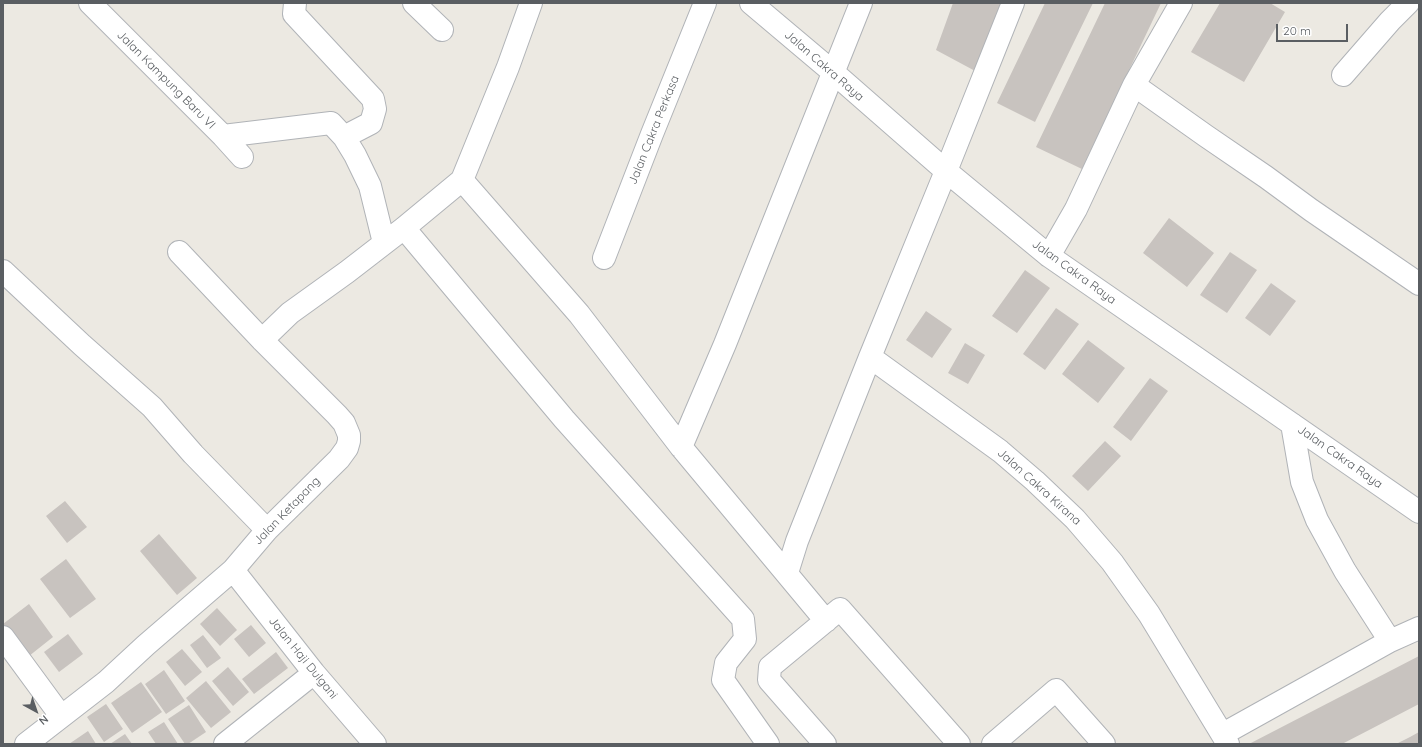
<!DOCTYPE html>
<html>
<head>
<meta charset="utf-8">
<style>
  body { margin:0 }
  #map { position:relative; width:1422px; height:747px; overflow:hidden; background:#ece9e2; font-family:Quicksand,sans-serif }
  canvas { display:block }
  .frame { position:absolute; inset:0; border:4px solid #5a5e62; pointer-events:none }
  .north { position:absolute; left:16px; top:691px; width:40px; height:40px; -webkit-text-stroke:3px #fff; paint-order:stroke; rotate:140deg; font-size:11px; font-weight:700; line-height:16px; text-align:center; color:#5a5e62 }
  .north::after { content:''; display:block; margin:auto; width:14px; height:18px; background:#5a5e62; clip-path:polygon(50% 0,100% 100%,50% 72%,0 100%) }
  .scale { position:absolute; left:1276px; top:24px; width:72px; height:18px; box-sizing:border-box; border:2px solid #5a5e62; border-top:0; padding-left:5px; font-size:12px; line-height:14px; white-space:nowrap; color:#5a5e62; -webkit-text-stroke:3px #fff; paint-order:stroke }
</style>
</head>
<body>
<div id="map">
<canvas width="1422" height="747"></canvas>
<div class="frame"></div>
<div class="north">N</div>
<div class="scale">20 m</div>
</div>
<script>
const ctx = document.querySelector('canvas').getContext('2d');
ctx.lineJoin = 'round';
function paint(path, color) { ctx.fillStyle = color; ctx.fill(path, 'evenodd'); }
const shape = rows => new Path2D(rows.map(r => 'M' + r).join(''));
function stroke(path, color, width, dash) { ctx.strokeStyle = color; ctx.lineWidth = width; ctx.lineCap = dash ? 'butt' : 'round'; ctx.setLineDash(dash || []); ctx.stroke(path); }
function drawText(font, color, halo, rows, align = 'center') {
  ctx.font = font + ' Quicksand,sans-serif'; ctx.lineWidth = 4; ctx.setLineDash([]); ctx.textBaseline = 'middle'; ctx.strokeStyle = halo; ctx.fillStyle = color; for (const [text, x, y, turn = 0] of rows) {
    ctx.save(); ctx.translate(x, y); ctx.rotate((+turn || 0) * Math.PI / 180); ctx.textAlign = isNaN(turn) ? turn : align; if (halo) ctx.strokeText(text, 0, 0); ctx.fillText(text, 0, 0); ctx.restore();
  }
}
paint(shape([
  [953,3,1011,3,977,72,936,50],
  [1045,3,1093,3,1035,122,997,103],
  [1105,3,1161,3,1082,169,1036,147],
  [1220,3,1270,3,1285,12,1244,82,1191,52],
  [1169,218,1214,253,1187,287,1143,253],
  [1230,252,1257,270,1227,313,1200,295],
  [1025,270,1050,288,1017,333,992,316],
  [1271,283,1296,301,1270,336,1245,318],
  [1056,308,1079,324,1045,370,1023,354],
  [926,311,952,329,932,358,906,340],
  [1088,340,1125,368,1098,403,1062,374],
  [965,343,985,355,968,384,948,373],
  [1150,378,1168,391,1131,441,1113,427],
  [1105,441,1121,456,1088,491,1072,476],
  [65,501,87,527,67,543,46,516],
  [159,534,197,578,177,595,140,551],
  [66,559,96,599,70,618,40,579],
  [29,604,53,637,24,660,3,632,3,624],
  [217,608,237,630,220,646,200,624],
  [251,625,266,643,249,657,234,639],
  [68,634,83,654,59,672,44,652],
  [203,635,221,658,207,668,190,645],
  [182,649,202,672,185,686,166,662],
  [276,652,288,668,254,694,242,679],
  [1419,656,1419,704,1371,729,1342,744,1249,744],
  [228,667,249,692,233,706,212,681],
  [164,670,185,701,166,714,145,684],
  [206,681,231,712,211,728,186,698],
  [141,682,162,712,132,733,111,703],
  [106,704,123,729,104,742,87,717],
  [189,705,206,732,188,744,185,744,168,719],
  [164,722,178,744,156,744,148,732],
  [88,731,96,744,69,744],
  [1419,732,1419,744,1396,744,1410,737],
  [125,734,132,744,110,744]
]), '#c8c3bf');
const minor = shape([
  [90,3,223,136,242,157],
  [295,3,294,14,373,99,375,109,371,123,344,137],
  [414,3,442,30],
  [751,3,834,73,946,171,1049,256,1419,512],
  [1343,75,1390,21,1408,3],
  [1134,85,1206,136,1266,177,1311,210,1419,284],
  [223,136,331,123,344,137,355,155,370,186,384,243],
  [462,180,579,314,681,447,826,621],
  [404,228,564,419,743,619,745,639,726,663,723,680,768,744],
  [1049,256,1076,209,1134,85,1181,3],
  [604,258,652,134,705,3],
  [3,271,82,345,152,407,193,454,267,530],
  [262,340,290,313,347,272,404,228,462,180,508,67,531,3],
  [870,357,1000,451,1035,481,1075,519,1112,562,1149,614,1228,744],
  [1292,424,1302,482,1317,520,1345,571,1390,641],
  [681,447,725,344,861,3],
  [233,570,314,673,375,744],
  [787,573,797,541,870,357,946,171,1013,3],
  [3,637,61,716],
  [1223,734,1390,641,1419,628],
  [26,744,106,682,146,645,233,570,267,530,339,459,347,448,349,441,349,435,344,423,337,415,262,340,179,252],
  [225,744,314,673],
  [825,744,769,680,770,667,840,609,959,744],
  [993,744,1056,690,1104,744]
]);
stroke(minor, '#b0b3b7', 24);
stroke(minor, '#fff', 22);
drawText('12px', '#5a5e62', '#fff', [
  ["Jalan Cakra Raya",824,66,41],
  ["Jalan Kampung Baru VI",166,80,45],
  ["Jalan Cakra Perkasa",654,130,-68],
  ["Jalan Cakra Raya",1074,272,36],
  ["Jalan Cakra Raya",1340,457,35],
  ["Jalan Cakra Kirana",1039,487,42],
  ["Jalan Ketapang",287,511,-46],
  ["Jalan Haji Dulgani",303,658,51]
]);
</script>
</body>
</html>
